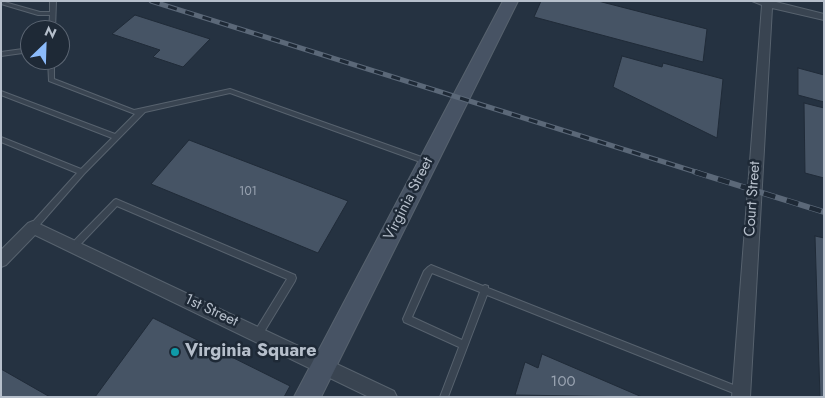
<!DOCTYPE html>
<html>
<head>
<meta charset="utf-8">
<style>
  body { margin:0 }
  #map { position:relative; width:825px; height:398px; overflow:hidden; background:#253241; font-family:Jost,sans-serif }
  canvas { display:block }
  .frame { position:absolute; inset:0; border:2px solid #b6bfcb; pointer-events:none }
  .north { position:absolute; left:20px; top:20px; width:50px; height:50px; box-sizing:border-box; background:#1e2936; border:1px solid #5b6572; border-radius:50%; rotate:24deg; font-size:14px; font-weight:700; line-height:20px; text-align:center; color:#b6bfcb }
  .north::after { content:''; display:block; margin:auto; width:18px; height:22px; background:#8cbbfb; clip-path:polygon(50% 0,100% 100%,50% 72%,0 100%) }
</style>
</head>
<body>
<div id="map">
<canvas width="825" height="398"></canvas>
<div class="frame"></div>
<div class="north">N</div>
</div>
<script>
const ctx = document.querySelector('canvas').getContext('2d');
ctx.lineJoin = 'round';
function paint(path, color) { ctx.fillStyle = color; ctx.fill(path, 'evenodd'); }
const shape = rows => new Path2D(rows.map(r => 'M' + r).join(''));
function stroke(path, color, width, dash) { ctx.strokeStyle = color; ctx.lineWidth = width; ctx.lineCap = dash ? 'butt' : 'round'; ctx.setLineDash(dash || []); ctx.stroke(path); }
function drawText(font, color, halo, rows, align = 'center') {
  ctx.font = font + ' Jost,sans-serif'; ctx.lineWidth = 5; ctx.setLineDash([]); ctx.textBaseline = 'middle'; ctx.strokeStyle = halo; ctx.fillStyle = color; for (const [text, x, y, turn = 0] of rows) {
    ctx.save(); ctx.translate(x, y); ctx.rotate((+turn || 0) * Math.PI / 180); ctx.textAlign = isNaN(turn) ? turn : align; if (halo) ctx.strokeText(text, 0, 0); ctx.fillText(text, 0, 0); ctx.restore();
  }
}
const building = shape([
  [541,1,598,1,707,29,703,62,534,17,541,1],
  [135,15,210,39,183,67,153,57,160,50,112,34,135,15],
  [622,56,662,67,663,63,723,79,717,138,613,87,622,56],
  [798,68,824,75,824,102,798,95,798,68],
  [804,103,824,108,824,178,805,173,804,103],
  [189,140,348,201,318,253,151,184,189,140],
  [815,236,824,238,824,397,820,397,815,236],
  [153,318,290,386,284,397,95,397,153,318],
  [542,354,642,397,515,395,525,362,538,368,542,354],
  [1,369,50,397,1,397,1,369]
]);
paint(building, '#465465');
stroke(building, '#202b38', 1);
const lane = shape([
  [1,1,40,12,50,12,50,1,56,1,55,30,49,30,50,15,38,15,1,4,1,1],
  [30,48,30,52,1,56,1,52,30,48],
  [48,60,54,60,54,79,134,110,230,89,430,160,431,162,428,165,426,164,230,93,145,112,84,174,36,229,33,230,30,229,29,227,30,225,77,173,1,142,1,137,81,169,112,138,1,95,1,91,115,134,135,114,49,81,48,60],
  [116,199,295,275,296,278,295,281,261,337,258,338,255,337,254,334,255,331,287,279,117,206,77,248,74,249,71,248,70,246,71,244,114,200,116,199],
  [431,265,483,286,485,285,488,286,488,288,741,388,744,389,745,392,744,395,741,396,487,295,448,397,440,397,459,347,404,322,403,319,424,271,428,267,431,265],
  [432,273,480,292,462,340,412,317,430,277,432,273]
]);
const street = shape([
  [752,1,772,1,824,14,824,20,772,8,750,397,732,397,762,5,752,1],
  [33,221,394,391,397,397,369,397,35,235,6,265,1,267,1,250,28,223,33,221]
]);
const secondary = shape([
  [503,1,518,1,321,397,294,397,503,1]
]);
stroke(lane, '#57626e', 2);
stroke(street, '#57626e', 2);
stroke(secondary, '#57626e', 2);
paint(lane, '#394451');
paint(street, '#394451');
paint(secondary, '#475364');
const railFar1 = shape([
  [151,1,699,173]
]);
const rail = shape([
  [695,172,824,212]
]);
stroke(railFar1, '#5b6878', 5);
stroke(rail, '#5b6878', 6);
stroke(railFar1, '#1e2936', 3, [9]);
stroke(rail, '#1e2936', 4.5, [12]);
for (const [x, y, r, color] of [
  [175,352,5,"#0f9aa8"]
]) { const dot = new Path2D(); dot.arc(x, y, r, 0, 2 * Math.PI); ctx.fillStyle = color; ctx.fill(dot); stroke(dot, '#1e2936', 2); }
drawText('12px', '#9aa4b2', null, [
  ["101",248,192]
]);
drawText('15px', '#b6bfcb', '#1e2936', [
  ["Virginia Street",409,199,-63],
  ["Court Street",753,199,-86],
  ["1st Street",211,311,25]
]);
drawText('15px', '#9aa4b2', null, [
  ["100",563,382]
]);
drawText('bold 18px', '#b6bfcb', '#1e2936', [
  ["Virginia Square",185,352]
], 'left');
</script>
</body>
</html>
